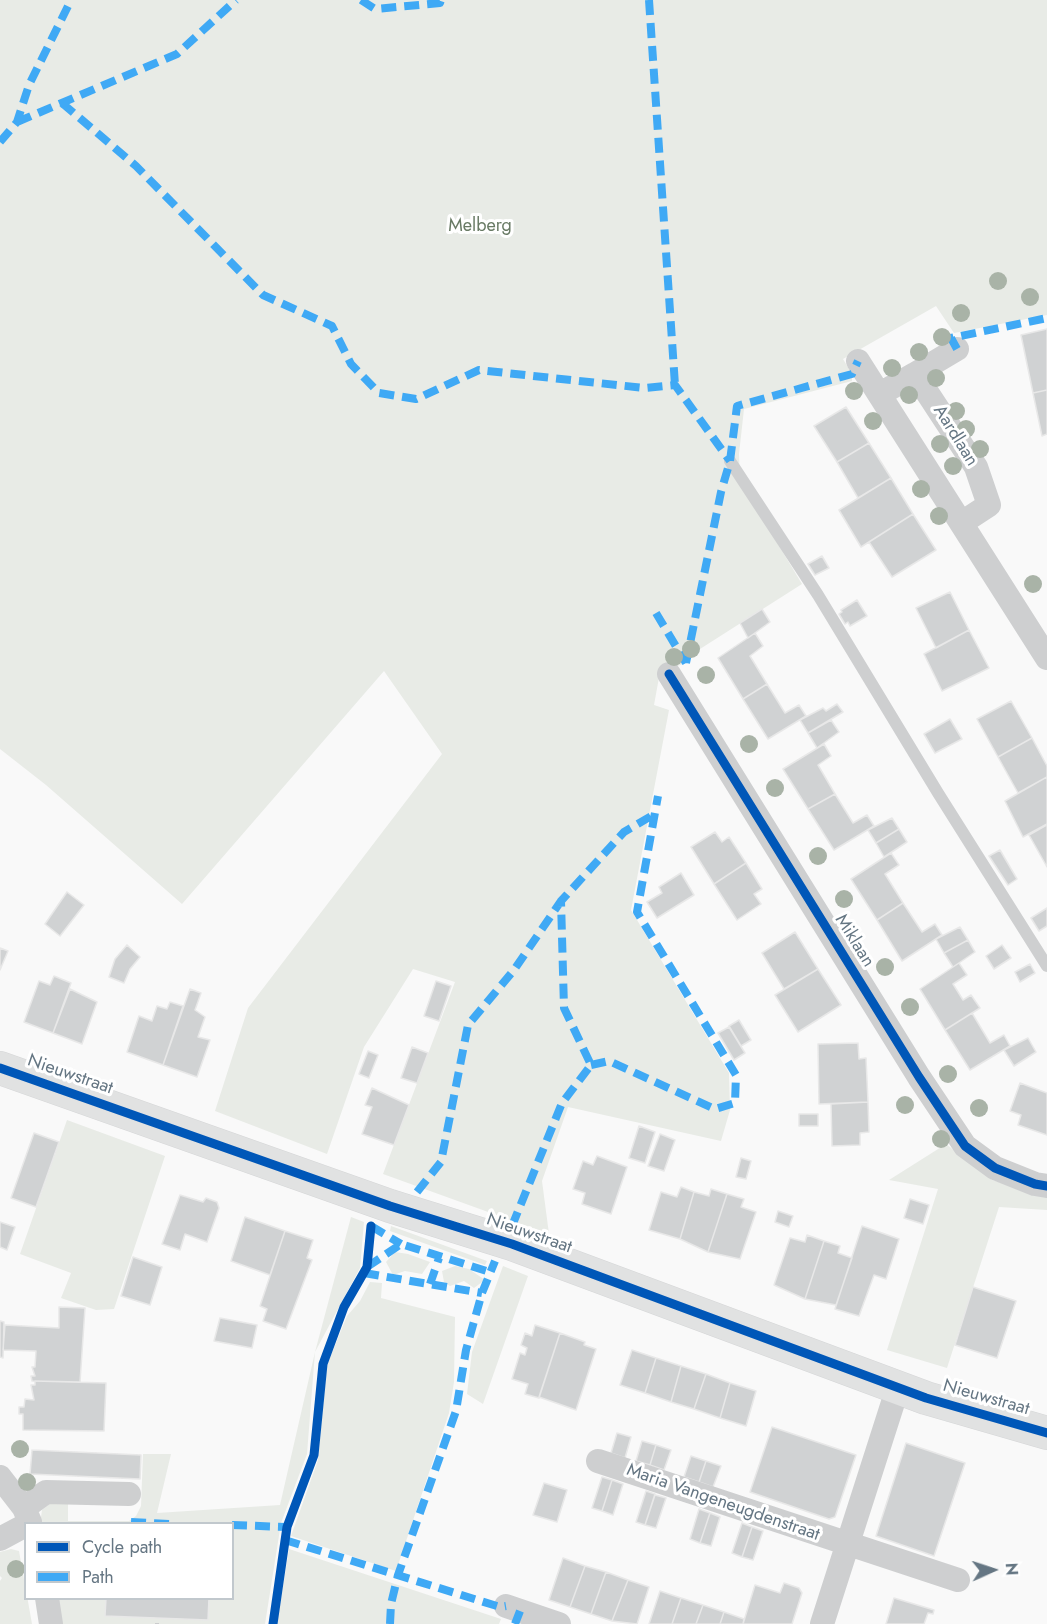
<!DOCTYPE html>
<html>
<head>
<meta charset="utf-8">
<style>
  body { margin:0 }
  #map { position:relative; width:1047px; height:1624px; overflow:hidden; background:#f9f9f9; font-family:Jost,sans-serif }
  canvas { display:block }
  .legend { position:absolute; left:24px; top:1522px; width:210px; height:78px; box-sizing:border-box; background:#fff; border:2px solid #c1c8cd; margin:0; padding:8px 10px; list-style:none; font-size:18px; color:#657683 }
  .legend li { display:flex; align-items:center; gap:12px; height:30px }
  .legend b { width:30px; border:2px solid #c1c8cd }
  .north { position:absolute; left:963px; top:1540px; width:60px; height:60px; -webkit-text-stroke:4px #fff; paint-order:stroke; rotate:87deg; font-size:16px; font-weight:700; line-height:24px; text-align:center; color:#657683 }
  .north::after { content:''; display:block; margin:auto; width:21px; height:27px; background:#657683; clip-path:polygon(50% 0,100% 100%,50% 72%,0 100%) }
</style>
</head>
<body>
<div id="map">
<canvas width="1047" height="1624"></canvas>
<ul class="legend">
<li><b style="height:8px;background:#0057b8"></b>Cycle path</li>
<li><b style="height:8px;background:#3fa9f5"></b>Path</li>
</ul>
<div class="north">N</div>
</div>
<script>
const ctx = document.querySelector('canvas').getContext('2d');
ctx.lineJoin = 'round';
function paint(path, color) { ctx.fillStyle = color; ctx.fill(path, 'evenodd'); }
const shape = rows => new Path2D(rows.map(r => 'M' + r).join(''));
function stroke(path, color, width, dash) { ctx.strokeStyle = color; ctx.lineWidth = width; ctx.lineCap = dash ? 'butt' : 'round'; ctx.setLineDash(dash || []); ctx.stroke(path); }
function drawText(font, color, halo, rows, align = 'center') {
  ctx.font = font + ' Jost,sans-serif'; ctx.lineWidth = 6; ctx.setLineDash([]); ctx.textBaseline = 'middle'; ctx.strokeStyle = halo; ctx.fillStyle = color; for (const [text, x, y, turn = 0] of rows) {
    ctx.save(); ctx.translate(x, y); ctx.rotate((+turn || 0) * Math.PI / 180); ctx.textAlign = isNaN(turn) ? turn : align; if (halo) ctx.strokeText(text, 0, 0); ctx.fillText(text, 0, 0); ctx.restore();
  }
}
paint(shape([
  [0,0,1047,0,1047,315,954,333,936,306,843,359,852,374,852,381,744,409,739,454,740,481,802,584,689,656,686,663,660,672,654,705,669,710,631,910,729,1073,730,1110,721,1141,568,1107,542,1181,549,1234,383,1174,455,982,413,969,364,1047,327,1154,215,1111,248,1008,442,754,384,671,182,904,46,785,0,749],
  [67,1120,165,1156,114,1309,96,1310,61,1298,71,1273,20,1254],
  [946,1144,992,1180,1047,1197,1047,1210,999,1207,947,1368,887,1350,938,1189,889,1180],
  [351,1217,364,1222,360,1268,315,1352,307,1454,281,1523,265,1624,60,1624,55,1599,232,1598,232,1524,40,1524,42,1510,53,1501,68,1500,68,1521,129,1521,136,1516,141,1506,143,1454,171,1454,157,1513,280,1505,315,1352],
  [391,1226,487,1261,485,1265,390,1231],
  [395,1252,408,1254,430,1262,422,1274,405,1271,393,1275,386,1262],
  [455,1266,469,1269,485,1280,474,1288,464,1281,450,1286,444,1282,442,1271],
  [503,1266,528,1276,483,1404,467,1394,472,1352],
  [370,1282,382,1283,381,1298,455,1317,454,1382,449,1413,396,1571,291,1536,318,1460,327,1365,347,1316,360,1301],
  [11,1549,19,1551,32,1624,0,1624,0,1581,2,1578,0,1576,0,1552],
  [289,1549,501,1619,499,1624,277,1624]
]), '#e8ebe6');
const building = shape([
  [1047,329,1047,390,1033,393,1021,335,1047,329],
  [1047,390,1047,434,1042,436,1033,393,1047,390],
  [846,407,869,443,837,462,814,426,846,407],
  [869,443,891,478,858,498,837,462,869,443],
  [891,478,913,514,861,547,839,510,891,478],
  [913,514,936,550,892,577,869,542,913,514],
  [822,556,829,568,815,575,808,564,822,556],
  [950,592,969,630,936,648,916,608,950,592],
  [857,600,867,616,850,626,848,622,845,624,839,614,842,612,841,610,857,600],
  [762,609,770,622,748,638,740,623,762,609],
  [969,630,989,668,942,691,924,654,969,630],
  [755,633,763,646,750,656,767,684,743,699,718,658,755,633],
  [767,684,785,713,799,705,806,716,768,739,743,699,767,684],
  [1011,701,1032,738,998,757,977,719,1011,701],
  [837,704,843,712,808,733,800,720,823,708,826,711,837,704],
  [950,719,962,739,935,753,924,734,950,719],
  [831,720,839,732,817,748,808,733,831,720],
  [1032,738,1047,766,1047,777,1018,793,998,757,1032,738],
  [824,744,831,756,818,765,835,794,808,809,783,769,824,744],
  [1047,777,1047,824,1023,837,1005,801,1047,777],
  [835,794,853,823,867,815,874,826,834,850,808,809,835,794],
  [892,818,899,829,876,843,868,830,892,818],
  [1047,825,1047,867,1029,835,1047,825],
  [899,829,907,842,884,857,876,843,899,829],
  [715,832,722,842,729,837,746,863,714,884,691,847,715,832],
  [1000,850,1017,879,1008,885,989,856,1000,850],
  [891,853,899,865,885,874,903,903,877,920,851,879,891,853],
  [746,863,762,889,754,894,761,904,737,920,714,884,746,863],
  [681,873,694,895,657,918,647,902,662,893,659,887,681,873],
  [67,892,84,905,60,936,45,924,67,892],
  [903,903,922,932,935,924,942,935,902,961,877,920,903,903],
  [1047,908,1047,926,1039,931,1031,918,1047,908],
  [960,927,968,940,944,953,936,939,960,927],
  [795,932,818,969,784,989,762,953,795,932],
  [968,940,975,952,953,967,944,953,968,940],
  [127,945,140,957,130,969,124,983,109,977,115,959,127,945],
  [1002,945,1011,958,994,969,986,956,1002,945],
  [0,948,8,951,0,970,0,948],
  [959,963,967,975,953,984,963,1000,971,995,980,1008,945,1030,920,989,959,963],
  [1030,964,1035,973,1020,982,1015,972,1030,964],
  [818,969,841,1005,798,1032,775,995,818,969],
  [54,976,71,983,53,1033,24,1022,39,981,50,985,54,976],
  [436,981,451,986,439,1021,424,1016,436,981],
  [70,989,97,1002,82,1044,53,1033,70,989],
  [190,989,201,993,195,1010,205,1017,198,1037,210,1040,197,1077,163,1065,190,989],
  [170,1002,183,1006,163,1065,127,1052,139,1016,152,1021,157,1006,167,1009,170,1002],
  [972,1013,990,1043,1004,1035,1010,1046,970,1070,945,1030,972,1013],
  [739,1020,751,1040,741,1046,729,1026,739,1020],
  [729,1027,745,1053,734,1060,718,1033,729,1027],
  [1028,1038,1036,1052,1014,1066,1004,1050,1028,1038],
  [858,1043,859,1059,866,1058,868,1102,819,1104,818,1044,858,1043],
  [412,1047,428,1053,417,1083,401,1078,412,1047],
  [368,1051,378,1055,369,1078,359,1074,368,1051],
  [1020,1083,1047,1093,1047,1135,1018,1125,1021,1115,1010,1111,1020,1083],
  [372,1088,409,1105,394,1145,362,1134,372,1107,365,1105,372,1088],
  [868,1102,869,1132,860,1133,860,1145,832,1146,831,1104,868,1102],
  [799,1114,818,1114,818,1126,799,1126,799,1114],
  [639,1126,655,1132,645,1163,629,1158,639,1126],
  [34,1133,59,1142,36,1207,11,1198,34,1133],
  [660,1134,675,1140,664,1171,648,1166,660,1134],
  [597,1156,627,1167,611,1214,582,1204,585,1193,573,1189,583,1161,593,1165,597,1156],
  [741,1158,751,1161,746,1179,736,1177,741,1158],
  [681,1187,694,1192,680,1239,649,1230,661,1192,677,1197,681,1187],
  [711,1189,727,1194,708,1252,680,1239,694,1192,709,1196,711,1189],
  [727,1194,744,1199,741,1207,756,1212,740,1259,708,1252,727,1194],
  [180,1195,203,1202,206,1198,217,1202,219,1208,207,1242,185,1234,180,1250,162,1244,180,1195],
  [910,1199,929,1205,923,1224,904,1218,910,1199],
  [778,1211,793,1216,789,1227,775,1222,778,1211],
  [245,1217,285,1231,270,1275,231,1261,245,1217],
  [0,1222,15,1227,7,1250,0,1247,0,1222],
  [862,1226,899,1239,886,1279,874,1275,859,1316,835,1309,862,1226],
  [285,1231,313,1240,307,1258,312,1260,286,1329,263,1321,267,1309,260,1306,285,1231],
  [807,1235,824,1241,805,1299,774,1285,790,1238,805,1242,807,1235],
  [824,1241,840,1246,838,1253,852,1258,836,1305,805,1299,824,1241],
  [133,1257,162,1267,150,1305,121,1296,133,1257],
  [973,1287,1016,1301,997,1358,955,1345,973,1287],
  [59,1307,85,1308,80,1382,32,1381,31,1376,35,1376,32,1367,35,1367,36,1351,3,1350,5,1325,59,1328,59,1307],
  [220,1318,257,1325,252,1348,214,1341,220,1318],
  [0,1321,4,1322,3,1358,0,1357,0,1321],
  [535,1325,560,1333,539,1398,525,1394,528,1384,512,1379,520,1353,525,1355,527,1348,521,1345,525,1333,532,1336,535,1325],
  [560,1333,585,1342,584,1345,596,1349,576,1410,539,1397,560,1333],
  [632,1350,656,1358,645,1393,620,1385,632,1350],
  [656,1358,681,1366,671,1402,645,1393,656,1358],
  [681,1366,706,1374,694,1409,671,1402,681,1366],
  [706,1374,730,1383,720,1418,694,1409,706,1374],
  [35,1381,106,1383,104,1431,23,1430,23,1414,19,1414,19,1407,24,1407,25,1399,34,1400,31,1385,35,1385,35,1381],
  [730,1383,756,1391,746,1426,720,1418,730,1383],
  [772,1427,856,1455,835,1517,829,1519,750,1492,772,1427],
  [617,1433,631,1437,625,1458,611,1453,617,1433],
  [642,1441,656,1445,650,1465,636,1461,642,1441],
  [906,1443,965,1463,934,1556,876,1536,906,1443],
  [656,1445,671,1450,664,1470,650,1465,656,1445],
  [32,1450,141,1455,140,1479,30,1474,32,1450],
  [691,1456,706,1461,699,1482,684,1477,691,1456],
  [706,1461,721,1466,713,1487,699,1482,706,1461],
  [602,1477,612,1480,602,1511,592,1508,602,1477],
  [612,1480,623,1484,613,1515,602,1511,612,1480],
  [544,1483,567,1490,557,1522,533,1515,544,1483],
  [646,1491,655,1494,645,1525,636,1522,646,1491],
  [655,1495,666,1498,656,1528,645,1525,655,1495],
  [699,1509,710,1513,700,1543,690,1539,699,1509],
  [710,1513,720,1517,711,1546,700,1543,710,1513],
  [742,1523,752,1527,742,1557,732,1553,742,1523],
  [752,1527,763,1531,753,1560,742,1557,752,1527],
  [563,1558,585,1566,570,1607,549,1600,563,1558],
  [585,1566,606,1572,591,1614,570,1607,585,1566],
  [606,1572,628,1580,612,1621,591,1614,606,1572],
  [628,1580,649,1587,637,1624,612,1621,628,1580],
  [784,1583,799,1588,802,1593,792,1624,743,1624,755,1585,780,1593,784,1583],
  [660,1591,681,1598,672,1624,649,1624,660,1591],
  [106,1598,209,1598,208,1620,105,1616,106,1598],
  [681,1598,703,1605,696,1624,672,1624,681,1598],
  [894,1598,934,1610,933,1614,928,1613,924,1624,886,1624,894,1598],
  [703,1605,724,1612,720,1624,696,1624,703,1605],
  [724,1612,744,1619,743,1624,720,1624,724,1612]
]);
paint(building, '#d0d2d3');
stroke(building, '#e8e8e8', 1.5);
const secondary = shape([
  [0,1068,390,1206,512,1244,926,1398,1047,1433]
]);
stroke(secondary, '#d5d6d7', 34);
stroke(shape([
  [131,1522,131,1524],
  [157,1624,157,1623]
]), '#cbcccd', 4, [3, 3]);
stroke(shape([
  [730,461,818,595,938,793,1047,966]
]), '#cecfd0', 12);
stroke(shape([
  [858,361,1047,658],
  [915,374,957,349],
  [880,394,915,374,976,467,989,505,963,522],
  [669,674,919,1077,965,1146,995,1168,1035,1184,1047,1186],
  [598,1461,958,1580],
  [0,1477,24,1508,30,1522],
  [24,1508,46,1492,129,1494],
  [0,1539,26,1525],
  [47,1598,51,1624],
  [506,1606,559,1624],
  [822,1624,898,1387]
]), '#cecfd0', 24);
stroke(secondary, '#e1e2e2', 33);
stroke(shape([
  [361,0,375,9,440,3,441,0],
  [649,0,675,385],
  [62,103,136,166,263,295,332,326,351,364,379,393,416,399,479,370,644,388,675,385,730,461],
  [17,122,177,54,236,0],
  [0,142,17,122,29,85,71,0],
  [957,349,951,338,1047,318],
  [656,613,686,663],
  [686,663,721,492,730,461,737,406,852,374,858,361],
  [591,1065,609,1061,715,1109,735,1103,736,1075,637,912,658,796],
  [417,1192,441,1162,468,1025,514,970,561,901],
  [371,1226,401,1244],
  [512,1226,562,1103,591,1065,564,1008,561,901,624,832,653,815],
  [367,1267,401,1244,490,1272],
  [364,1273,482,1293],
  [430,1284,439,1258],
  [131,1522,170,1524],
  [232,1525,287,1527],
  [285,1540,500,1607,506,1606],
  [390,1624,391,1604,398,1575,456,1411,466,1350,482,1293,495,1261],
  [515,1624,520,1611]
]), '#3fa9f5', 8, [15, 8]);
stroke(shape([
  [669,674,919,1077,965,1146,995,1168,1035,1184,1047,1186],
  [0,1068,390,1206,512,1244,926,1398,1047,1433],
  [273,1624,287,1527,314,1455,323,1364,344,1307,367,1267,371,1226]
]), '#0057b8', 9);
ctx.fillStyle = '#a9b3a7';
for (const [x, y] of [
  [998,281],
  [1030,297],
  [961,313],
  [942,337],
  [919,352],
  [892,368],
  [936,378],
  [854,391],
  [909,395],
  [956,411],
  [873,421],
  [966,429],
  [940,444],
  [980,449],
  [953,466],
  [921,489],
  [939,516],
  [1033,584],
  [691,649],
  [674,657],
  [706,675],
  [749,744],
  [775,788],
  [818,856],
  [844,899],
  [885,967],
  [910,1007],
  [948,1074],
  [905,1105],
  [979,1108],
  [941,1139],
  [20,1449],
  [27,1482],
  [16,1569]
]) { ctx.beginPath(); ctx.arc(x, y, 9, 0, 2 * Math.PI); ctx.fill(); }
drawText('18px', '#687a64', '#fff', [
  ["Melberg",480,227]
]);
drawText('18px', '#657683', '#fff', [
  ["Aardlaan",955,436,58],
  ["Miklaan",854,941,58],
  ["Nieuwstraat",70,1075,19],
  ["Nieuwstraat",529,1234,19],
  ["Nieuwstraat",986,1398,16],
  ["Maria Vangeneugdenstraat",723,1503,19]
]);
</script>
</body>
</html>
